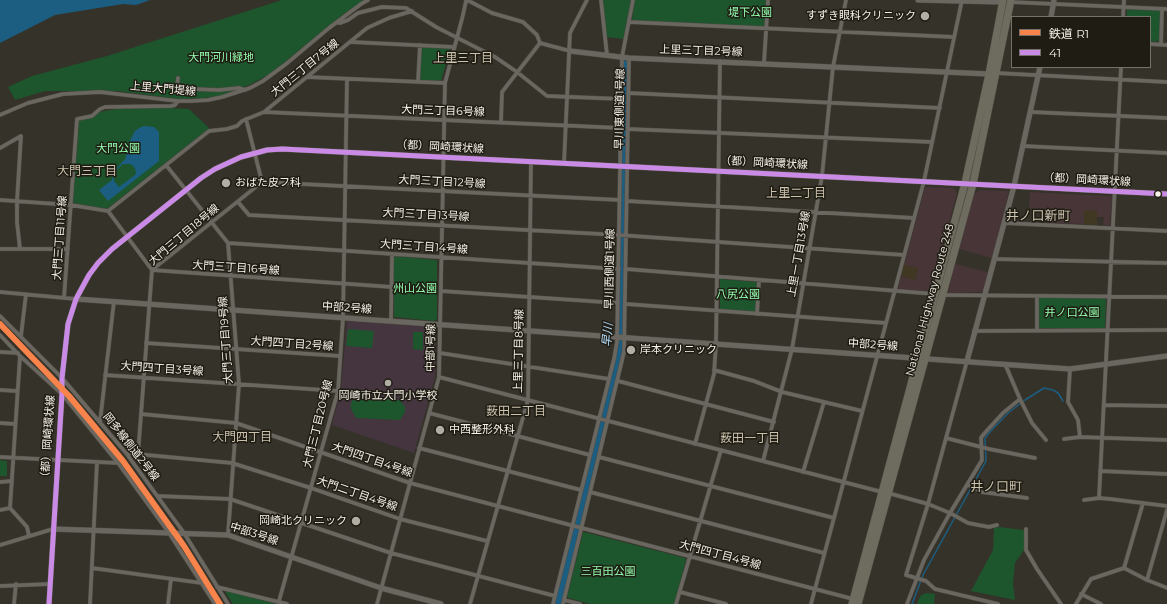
<!DOCTYPE html>
<html>
<head>
<meta charset="utf-8">
<style>
  body { margin:0 }
  #map { position:relative; width:1167px; height:604px; overflow:hidden; background:#353229; font-family:Montserrat,"Noto Sans JP",sans-serif }
  canvas { display:block }
  .legend { position:absolute; left:1011px; top:16px; width:140px; height:52px; box-sizing:border-box; background:#1f1c14; border:1px solid #757168; margin:0; padding:5px 7px; list-style:none; font-size:12px; color:#f6f1e7 }
  .legend li { display:flex; align-items:center; gap:8px; height:20px }
  .legend b { width:20px; border:1px solid #757168 }
</style>
</head>
<body>
<div id="map">
<canvas width="1167" height="604"></canvas>
<ul class="legend">
<li><b style="height:5px;background:#f8844c"></b>鉄道 R1</li>
<li><b style="height:5px;background:#ca8be6"></b>41</li>
</ul>
</div>
<script>
const ctx = document.querySelector('canvas').getContext('2d');
ctx.lineJoin = 'round';
function paint(path, color) { ctx.fillStyle = color; ctx.fill(path, 'evenodd'); }
const shape = rows => new Path2D(rows.map(r => 'M' + r).join(''));
function stroke(path, color, width, dash) { ctx.strokeStyle = color; ctx.lineWidth = width; ctx.lineCap = dash ? 'butt' : 'round'; ctx.setLineDash(dash || []); ctx.stroke(path); }
function drawText(font, color, halo, rows, align = 'center') {
  ctx.font = font + ' Montserrat,"Noto Sans JP",sans-serif'; ctx.lineWidth = 3; ctx.setLineDash([]); ctx.textBaseline = 'middle'; ctx.strokeStyle = halo; ctx.fillStyle = color; for (const [text, x, y, turn = 0] of rows) {
    ctx.save(); ctx.translate(x, y); ctx.rotate((+turn || 0) * Math.PI / 180); ctx.textAlign = isNaN(turn) ? turn : align; if (halo) ctx.strokeText(text, 0, 0); ctx.fillText(text, 0, 0); ctx.restore();
  }
}
paint(shape([
  [926,187,954,188,957,193,931,291,899,290,898,288,901,276,915,280,918,269,904,265,925,188],
  [980,190,1009,191,992,258,959,249,974,194],
  [1030,192,1111,196,1112,197,1110,224,1109,226,1103,225,1104,217,1097,217,1097,211,1084,211,1084,224,1047,223,1048,209,1029,208],
  [955,264,988,272,983,292,950,293,948,291]
]), '#473538');
paint(shape([
  [1084,210,1097,211,1097,225,1084,224],
  [904,265,918,268,915,280,901,276]
]), '#413823');
paint(shape([
  [347,321,436,327,435,377,414,453,332,425,341,389]
]), '#44353f');
paint(shape([
  [282,0,364,0,341,16,270,74,249,85,220,96,203,98,180,99,116,91,45,91,15,100,8,87,32,76,107,56],
  [603,0,631,0,624,39,606,37],
  [635,0,766,0,765,25,763,27,633,21,632,19],
  [1127,9,1160,10,1161,12,1160,41,1150,42,1150,17,1127,17],
  [422,47,449,48,450,50,441,81,421,80,419,79,421,49],
  [150,107,189,109,210,129,207,130,107,209,74,203,73,201,79,120,94,117,98,112,122,108],
  [965,196,966,196,935,313,929,331,953,236,960,218],
  [396,256,437,260,437,319,434,321,394,317,394,258],
  [720,279,756,282,757,284,756,310,754,312,720,309],
  [1040,298,1105,298,1106,300,1105,327,1104,328,1040,328,1038,327,1038,299],
  [348,329,374,331,372,348,346,346],
  [413,332,423,332,423,350,413,349],
  [357,397,400,400,405,407,405,412,400,420,356,418,351,409,351,404,353,399],
  [0,460,7,461,7,476,0,476],
  [999,527,1024,530,1024,550,1015,563,1013,584,1015,600,971,591,993,550,994,528],
  [583,532,584,532,685,558,686,560,674,604,590,604,569,598,567,597],
  [224,590,278,604,233,604],
  [927,593,935,594,934,604,918,604,918,601,921,595]
]), '#1d552d');
paint(shape([
  [0,0,150,0,136,5,123,4,55,15,0,43],
  [144,126,154,127,159,132,159,161,108,201,99,190,112,180,114,171,126,158,127,146,135,131,139,128],
  [123,164,131,164,135,168,136,174,119,187,114,181,114,177,116,170]
]), '#1c5e82');
stroke(shape([
  [912,604,923,575,986,461,985,438,989,433,1008,413,1025,400,1044,388,1053,390,1058,393,1063,401]
]), '#1c5e82', 1.5);
stroke(shape([
  [558,604,619,357,621,343,626,61]
]), '#1c5e82', 8);
const street = shape([
  [601,0,607,55],
  [1010,2,1167,9],
  [1123,17,1124,0],
  [337,22,340,23,348,20,358,13,382,7,406,8,436,27,495,57,517,72,547,96,622,99],
  [629,22,954,37],
  [351,42,454,47],
  [540,43,570,51],
  [1150,44,1167,45],
  [1161,44,1162,9],
  [764,63,768,0],
  [996,73,1167,82],
  [307,77,445,83],
  [178,78,177,86,192,89,219,90,239,88,245,90],
  [418,82,420,45],
  [629,93,940,108],
  [264,112,621,128],
  [1031,112,1167,118],
  [0,115,28,103,63,94,100,92,178,101,191,101,208,100,222,97,250,88,263,81,286,64,329,28,361,4,368,0],
  [246,119,262,182],
  [501,122,502,92,540,43],
  [628,129,932,142],
  [1023,146,1167,153],
  [0,148,21,136,17,201,17,222,20,249],
  [564,163,570,33,587,0],
  [166,165,228,243,239,384,228,535],
  [262,182,620,200],
  [0,200,71,205,108,211,209,131,227,129,237,126,242,121,264,112,367,28,389,18,412,11],
  [627,201,914,218],
  [238,202,249,215,619,235,904,255],
  [108,211,152,270,392,287],
  [1004,223,1167,231],
  [228,243,619,269],
  [0,249,68,249],
  [994,259,1167,263],
  [626,269,935,294],
  [441,291,618,303],
  [0,292,76,299],
  [942,295,1167,297],
  [64,298,77,119,92,116,100,109,105,107,171,106,175,105,178,101],
  [626,304,886,323],
  [757,314,759,280],
  [0,316,62,378,126,453,184,533,228,604],
  [391,321,392,254],
  [1037,330,1037,296],
  [974,331,1167,330],
  [0,335,20,356,62,394,118,463,169,533,215,604],
  [21,336,26,294],
  [146,343,340,356],
  [0,352,18,353],
  [440,353,609,379],
  [967,361,928,504,906,575,926,581,935,589,998,604],
  [1070,369,1068,402,1078,420,1080,437],
  [714,370,754,381,782,392,862,411],
  [105,375,338,391],
  [439,377,882,492],
  [618,381,774,422],
  [0,390,17,391],
  [1020,399,1032,423,1046,440],
  [1104,405,1167,406],
  [429,413,590,455],
  [141,414,236,423,410,483,853,599],
  [100,422,114,301],
  [0,423,15,424],
  [946,438,989,449,1035,458],
  [1064,439,1080,437,1167,440],
  [695,444,714,374,716,344,720,61],
  [419,448,581,490],
  [126,453,232,463,311,488,400,519,487,541],
  [138,454,152,270,262,182],
  [0,457,118,463],
  [599,457,834,518],
  [763,461,792,349,822,176,833,67,846,0],
  [1100,471,1167,474],
  [803,472,824,402],
  [0,482,12,481],
  [968,485,982,492,1027,498],
  [590,492,824,553],
  [888,493,928,504,950,513,968,523,989,527,997,525],
  [158,496,230,499,391,553,555,596],
  [1099,498,1121,67],
  [1084,500,1099,498,1110,499,1167,506],
  [10,508,27,527,29,536],
  [0,510,10,508,20,356],
  [1026,529,1026,550,1037,569,1061,604],
  [0,545,53,529],
  [92,568,202,583],
  [1124,568,1143,503],
  [1124,568,1147,580,1167,588],
  [1147,580,1167,510],
  [0,586,50,584],
  [217,587,287,604],
  [680,592,726,604],
  [1081,594,1101,604],
  [564,600,580,604],
  [279,601,338,391,343,318,347,79],
  [14,604,16,584],
  [90,604,97,462],
  [168,604,171,579],
  [377,604,439,377,445,83,463,15,466,1,469,1,492,13,523,22,537,35,540,43],
  [470,604,528,400,531,161],
  [553,604,614,359,617,342,622,57,633,0],
  [563,604,624,352,629,58],
  [676,604,721,450],
  [811,604,924,181,962,0],
  [907,604,924,560,950,513,982,460,981,438,983,435,1003,413,1020,399,1005,364],
  [1076,604,1091,579,1124,568]
]);
const secondary = shape([
  [918,0,1003,2],
  [1051,17,1054,0],
  [570,51,629,58,989,74],
  [76,299,1070,369,1167,356],
  [967,361,1014,186,1040,67],
  [53,529,228,535,381,588,441,604],
  [49,604,62,394,62,378,68,324,76,299,89,275,98,263,112,249,201,178,215,169,241,157,267,150,282,149,1167,194]
]);
const highway = shape([
  [852,604,965,183,989,74,1003,0],
  [858,604,973,184,1011,0]
]);
stroke(street, '#504d45', 4.5);
stroke(secondary, '#504d45', 6);
stroke(highway, '#504d45', 8);
stroke(street, '#6a6760', 3.5);
stroke(secondary, '#6a6760', 5);
stroke(highway, '#6e6c5e', 7);
stroke(shape([
  [49,604,62,394,62,378,68,324,76,299,89,275,98,263,112,249,201,178,215,169,241,157,267,150,282,149,1167,194]
]), '#ca8be6', 5);
stroke(shape([
  [0,324,69,396,123,461,184,546,220,604]
]), '#f8844c', 6);
for (const [x, y, r, color] of [
  [925,16,5,"#b2aea4"],
  [226,183,5,"#b2aea4"],
  [1158,194,3.5,"#f6f1e7"],
  [631,350,5,"#b2aea4"],
  [388,383,4,"#b2aea4"],
  [440,430,5,"#b2aea4"],
  [356,521,5,"#b2aea4"]
]) { const dot = new Path2D(); dot.arc(x, y, r, 0, 2 * Math.PI); ctx.fillStyle = color; ctx.fill(dot); stroke(dot, '#1f1c14', 1.5); }
drawText('11px', '#93fead', '#1f1c14', [
  ["堤下公園",750,13],
  ["大門河川緑地",221,58],
  ["大門公園",118,149],
  ["州山公園",415,289],
  ["八尻公園",738,295],
  ["井ノ口公園",1072,313],
  ["三百田公園",608,572]
]);
drawText('11px', '#f6f1e7', '#1f1c14', [
  ["すずき眼科クリニック",916,16,"right"],
  ["おばた皮フ科",235,183],
  ["岸本クリニック",640,350],
  ["岡崎市立大門小学校",388,396,"center"],
  ["中西整形外科",449,430],
  ["岡崎北クリニック",347,521,"right"]
], 'left');
drawText('11px', '#f6f1e7', '#1f1c14', [
  ["上里三丁目2号線",701,51,2],
  ["大門三丁目7号線",305,68,-39],
  ["上里大門堤線",163,89,5],
  ["早川東側道1号線",620,109,-89],
  ["大門三丁目6号線",443,111,2],
  ["（都）岡崎環状線",440,147,3],
  ["（都）岡崎環状線",764,163,3],
  ["（都）岡崎環状線",1087,180,3],
  ["大門三丁目12号線",442,182,3],
  ["大門三丁目13号線",426,215,3],
  ["大門三丁目18号線",184,235,-40],
  ["大門三丁目11号線",60,238,-86],
  ["大門三丁目14号線",424,247,4],
  ["上里一丁目13号線",799,254,-80],
  ["大門三丁目16号線",236,268,4],
  ["早川西側道1号線",610,269,-89],
  ["National Highway Route 248",930,300,-75],
  ["中部2号線",347,308,4],
  ["大門三丁目19号線",226,340,-94],
  ["大門四丁目2号線",292,344,4],
  ["中部2号線",873,345,4],
  ["中部1号線",431,348,-89],
  ["上里三丁目8号線",519,351,-89],
  ["大門四丁目3号線",162,369,4],
  ["大門三丁目20号線",318,424,-76],
  ["（都）岡崎環状線",48,439,-86],
  ["岡多線側道2号線",131,447,52],
  ["大門四丁目4号線",372,460,19],
  ["大門二丁目4号線",357,494,19],
  ["中部3号線",254,534,18],
  ["大門四丁目4号線",720,555,15]
]);
drawText('12px', '#cbc2ad', '#1f1c14', [
  ["上里三丁目",463,58],
  ["大門三丁目",87,171],
  ["上里二丁目",796,193],
  ["薮田二丁目",516,411],
  ["大門四丁目",242,437],
  ["薮田一丁目",750,438]
]);
drawText('italic 12px', '#b7e0fe', '#1f1c14', [
  ["早川",608,335,-85]
]);
drawText('13px', '#cbc2ad', '#1f1c14', [
  ["井ノ口新町",1038,216],
  ["井ノ口町",996,487]
]);
</script>
</body>
</html>
